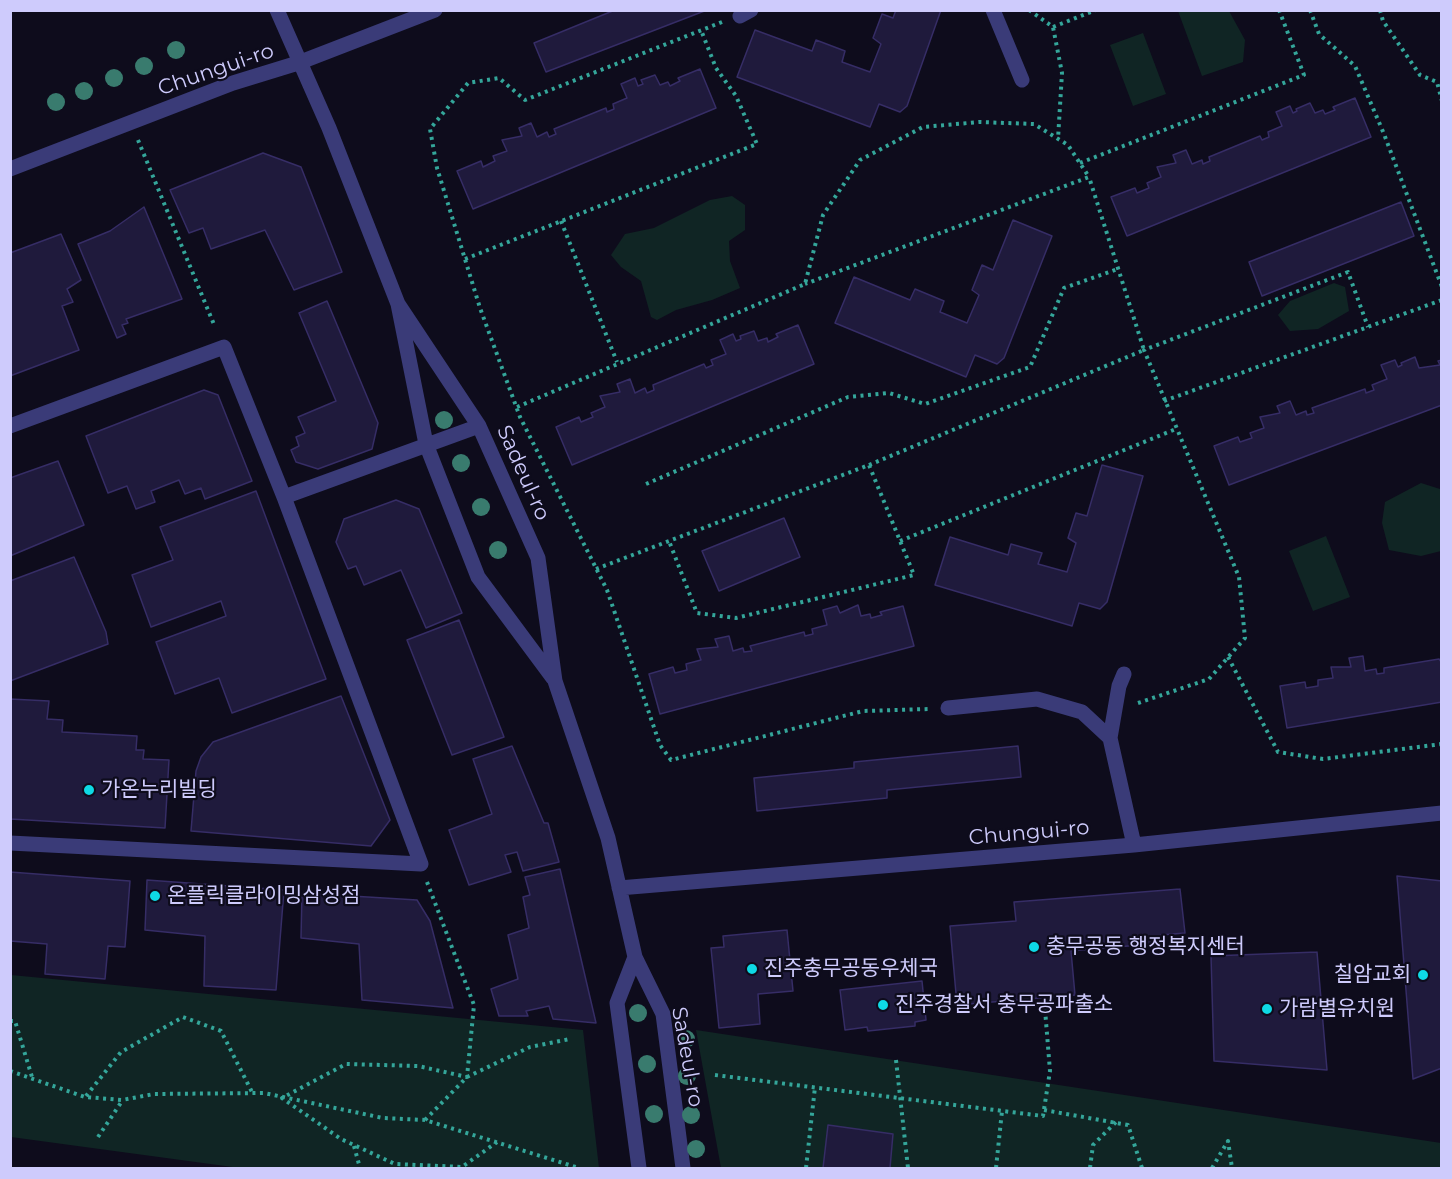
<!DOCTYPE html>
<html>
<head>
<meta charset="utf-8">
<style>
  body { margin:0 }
  #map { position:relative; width:1452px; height:1179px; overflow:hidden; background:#0e0c1c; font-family:Montserrat,sans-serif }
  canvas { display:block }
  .frame { position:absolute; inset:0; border:12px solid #cecbfc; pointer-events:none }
</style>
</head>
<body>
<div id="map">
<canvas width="1452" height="1179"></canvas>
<div class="frame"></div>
</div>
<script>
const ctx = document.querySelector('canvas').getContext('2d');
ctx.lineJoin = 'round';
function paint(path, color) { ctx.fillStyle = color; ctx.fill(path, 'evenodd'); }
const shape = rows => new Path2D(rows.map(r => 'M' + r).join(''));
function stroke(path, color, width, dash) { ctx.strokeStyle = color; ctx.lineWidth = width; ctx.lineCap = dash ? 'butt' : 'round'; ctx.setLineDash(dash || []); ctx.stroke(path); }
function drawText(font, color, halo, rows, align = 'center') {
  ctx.font = font + ' Montserrat,"Noto Sans KR",sans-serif'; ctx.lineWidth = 4.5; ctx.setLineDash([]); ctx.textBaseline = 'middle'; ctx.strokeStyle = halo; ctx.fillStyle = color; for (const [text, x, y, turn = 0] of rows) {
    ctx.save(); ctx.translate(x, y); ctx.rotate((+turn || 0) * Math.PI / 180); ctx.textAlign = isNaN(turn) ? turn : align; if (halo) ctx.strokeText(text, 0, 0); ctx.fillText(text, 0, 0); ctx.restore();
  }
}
paint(shape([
  [1178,11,1229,11,1245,40,1243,62,1202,76],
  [1143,33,1166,94,1133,106,1110,45],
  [732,196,745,205,745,230,729,241,730,261,740,288,712,300,676,310,657,320,651,317,641,281,621,267,611,255,625,234,654,228,710,200],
  [1334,283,1345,287,1349,311,1318,329,1290,331,1278,315,1290,301],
  [1421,483,1440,489,1441,494,1441,551,1421,556,1389,550,1382,523,1385,502],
  [1326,536,1350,597,1313,611,1289,551],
  [11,975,583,1030,599,1168,240,1168,11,1137],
  [696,1030,1441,1143,1441,1168,721,1168]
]), '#102524');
const building = shape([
  [615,10,707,10,546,72,534,43,615,10],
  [896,10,941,10,907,106,900,112,879,104,870,127,737,77,755,30,812,51,816,40,845,51,842,62,870,72,881,44,873,38,882,14,893,18,896,10],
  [700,69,716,108,473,209,457,171,481,161,483,167,495,161,493,156,507,151,502,140,522,136,519,128,531,123,537,137,547,132,549,137,556,134,554,129,606,108,607,112,614,109,613,104,627,98,621,84,635,78,638,86,643,84,641,80,655,75,660,85,668,82,670,86,680,81,678,78,700,69],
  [1355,98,1371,137,1127,236,1111,197,1135,188,1137,193,1149,188,1147,183,1161,177,1157,167,1176,163,1173,155,1186,150,1192,164,1202,160,1203,164,1210,161,1209,157,1260,136,1262,140,1269,137,1268,132,1282,126,1276,112,1290,106,1293,113,1297,111,1296,109,1310,103,1315,113,1323,110,1325,114,1335,110,1333,107,1355,98],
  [263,153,301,167,342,272,294,290,265,230,211,249,203,228,189,233,170,190,263,153],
  [1401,202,1414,236,1262,296,1249,262,1401,202],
  [144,207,182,299,126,319,128,323,122,325,126,334,117,338,78,244,110,231,144,207],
  [1013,220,1052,236,1004,358,997,364,975,355,966,377,835,323,854,277,910,300,915,289,944,301,940,312,967,323,979,295,972,290,982,265,993,270,1013,220],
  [61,234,81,280,67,289,73,302,62,306,79,350,10,376,10,253,61,234],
  [327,301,378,423,372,449,318,469,296,462,291,450,299,446,296,437,305,433,298,417,336,401,299,313,327,301],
  [798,325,814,364,572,465,556,427,579,417,581,422,593,417,591,413,605,407,600,396,620,392,617,384,630,379,635,393,645,388,647,393,654,390,653,385,704,364,706,368,713,365,711,360,726,354,720,340,733,334,736,341,741,339,740,336,754,331,758,341,767,338,768,342,778,337,776,334,798,325],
  [1415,357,1419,368,1440,365,1438,361,1442,360,1442,405,1229,485,1214,446,1238,437,1240,442,1252,438,1250,433,1264,428,1260,417,1280,413,1277,406,1290,401,1296,415,1306,411,1307,415,1314,413,1312,408,1365,389,1366,393,1374,390,1372,385,1387,379,1381,365,1395,360,1398,367,1402,365,1401,363,1415,357],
  [204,390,218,395,252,481,205,499,201,488,185,494,179,480,151,491,155,502,136,509,127,486,108,493,86,436,204,390],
  [58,461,84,525,10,556,10,478,58,461],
  [1102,465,1143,476,1107,602,1100,609,1079,603,1072,626,935,585,950,537,1008,555,1011,544,1042,553,1038,564,1067,572,1076,543,1068,538,1076,513,1087,516,1102,465],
  [256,491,326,679,232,713,219,678,175,694,156,642,226,616,221,601,151,627,132,575,173,560,160,527,256,491],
  [396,500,419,509,462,613,426,628,401,570,364,585,356,566,348,569,336,542,344,519,396,500],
  [784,518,800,557,719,591,702,551,784,518],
  [74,557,106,632,108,644,10,681,10,581,74,557],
  [858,605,861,616,870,614,871,618,882,615,880,612,903,606,914,646,660,714,649,674,673,667,675,673,687,670,686,664,701,660,697,649,718,647,715,639,729,636,733,651,743,648,744,652,752,651,750,646,804,632,805,636,813,634,812,629,827,625,823,610,837,606,840,613,858,605],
  [459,620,504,737,452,755,407,640,459,620],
  [1363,656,1365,671,1376,669,1377,674,1384,673,1384,668,1439,659,1442,663,1442,702,1287,728,1280,686,1305,682,1306,688,1318,686,1318,680,1333,678,1331,667,1351,667,1349,658,1363,656],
  [341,696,390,820,371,846,191,831,196,771,201,757,213,742,341,696],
  [10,699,49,701,47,719,63,720,62,732,137,736,136,750,144,750,143,759,169,760,165,828,10,819,10,699],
  [512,746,544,823,548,823,559,862,523,871,517,852,505,855,511,872,469,885,449,830,492,814,473,759,512,746],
  [1018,746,1021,777,887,790,887,798,757,811,754,778,854,768,854,762,1018,746],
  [560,869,596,1023,553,1019,549,1006,526,1011,528,1016,499,1016,491,989,518,979,508,935,529,928,523,897,530,895,525,877,560,869],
  [10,872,130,881,125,947,108,946,105,979,45,974,47,944,10,941,10,872],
  [1397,876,1442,881,1442,1068,1413,1079,1397,876],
  [147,880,284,890,276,990,204,986,205,936,145,930,147,880],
  [1180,889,1185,933,1161,935,1162,943,1071,951,1075,995,957,1005,950,926,1016,921,1014,902,1180,889],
  [302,893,417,900,430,921,453,1008,362,1000,359,944,301,938,302,893],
  [787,930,793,991,758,994,760,1024,719,1028,711,948,724,947,723,936,787,930],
  [1317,952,1327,1070,1214,1061,1211,956,1317,952],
  [922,981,926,1020,915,1022,915,1026,868,1031,867,1027,845,1030,840,990,922,981],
  [828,1125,893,1134,890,1168,823,1168,828,1125]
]);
paint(building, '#1f1a3c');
stroke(building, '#362d66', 1.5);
stroke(shape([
  [1029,10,1053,27,1062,73,1058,139],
  [1310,10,1319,34,1355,66,1384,134,1442,287],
  [1380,10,1383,21,1420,75,1437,82,1442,101],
  [722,22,525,100,499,78,468,83,430,129,437,168,480,308,520,417,607,590,660,745,671,760,863,711,929,709],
  [1053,27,1096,10],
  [138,140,215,327],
  [1080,163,1304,75,1279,10],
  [561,221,617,362],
  [465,259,757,144,736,96,716,68,701,30],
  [1164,401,1442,300],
  [517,407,805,284,823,215,860,160,923,127,979,122,1034,124,1068,145,1089,177,805,284],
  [869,465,1144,350,1089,177],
  [646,484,848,397,889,393,925,404,1030,367,1064,288,1118,269],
  [900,541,1176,429],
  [596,569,669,541,869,465,914,575,736,618,697,613,669,541],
  [1228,657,1278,752,1323,759,1442,744],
  [1138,703,1209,679,1245,638,1239,577,1144,350,1348,272,1368,327],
  [427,882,474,1005,467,1077,418,1066,346,1064,282,1098,341,1139,395,1164,462,1167,497,1142],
  [10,1021,15,1021,32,1077],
  [896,1060,908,1168],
  [10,1071,85,1097,122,1100,154,1094,264,1093,383,1118,425,1120,579,1168],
  [715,1075,1043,1116,1050,1071,1044,997],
  [86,1096,121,1052,183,1017,221,1031,253,1094],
  [1044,1110,1128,1125,1142,1168],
  [425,1120,467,1077,530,1047,570,1039],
  [98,1137,122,1101],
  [354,1146,360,1168],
  [806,1168,815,1087],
  [996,1168,1002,1111],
  [1090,1168,1093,1145,1116,1122],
  [1212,1168,1228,1141,1232,1168]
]), '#34a69a', 4, [3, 4.5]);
stroke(shape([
  [277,10,329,128,398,304,426,444,478,577,553,678],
  [993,10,1022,80],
  [740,16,751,10],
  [10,169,233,83,298,63,435,10],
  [398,304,479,426,538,558,555,681,608,838,635,957,663,1014,683,1168],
  [10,426,224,347,284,497,479,426],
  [1124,674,1119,686,1110,738,1134,845],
  [948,708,1037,699,1082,712,1110,738],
  [10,843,421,864,284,497],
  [619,888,1134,845,1442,813],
  [635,957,617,1003,639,1168]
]), '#3a3b78', 15);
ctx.fillStyle = '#397b6e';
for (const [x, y] of [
  [176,50],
  [144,66],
  [114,78],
  [84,91],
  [56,102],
  [444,420],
  [461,463],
  [481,507],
  [498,550],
  [638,1013],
  [686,1039],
  [647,1064],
  [687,1076],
  [654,1114],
  [691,1115],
  [696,1149]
]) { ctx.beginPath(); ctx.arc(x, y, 9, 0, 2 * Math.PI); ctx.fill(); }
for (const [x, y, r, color] of [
  [89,790,6,"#0ed9e4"],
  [155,896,6,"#0ed9e4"],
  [1034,947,6,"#0ed9e4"],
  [752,969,6,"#0ed9e4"],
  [1423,975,6,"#0ed9e4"],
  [883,1005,6,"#0ed9e4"],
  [1267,1009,6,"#0ed9e4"]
]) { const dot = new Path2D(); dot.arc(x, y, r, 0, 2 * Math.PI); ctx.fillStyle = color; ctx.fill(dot); stroke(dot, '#0e0c1c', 2); }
drawText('21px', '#cecbfc', '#0e0c1c', [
  ["Chungui-ro",216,70,-19],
  ["Sadeul-ro",523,473,66],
  ["Chungui-ro",1029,833,-5],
  ["Sadeul-ro",687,1057,80]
]);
drawText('21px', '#cecbfc', '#0e0c1c', [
  ["가온누리빌딩",101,790],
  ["온플릭클라이밍삼성점",167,896],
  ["충무공동 행정복지센터",1046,947],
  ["진주충무공동우체국",764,969],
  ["칠암교회",1411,975,"right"],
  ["진주경찰서 충무공파출소",895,1005],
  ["가람별유치원",1279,1009]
], 'left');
</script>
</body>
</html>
